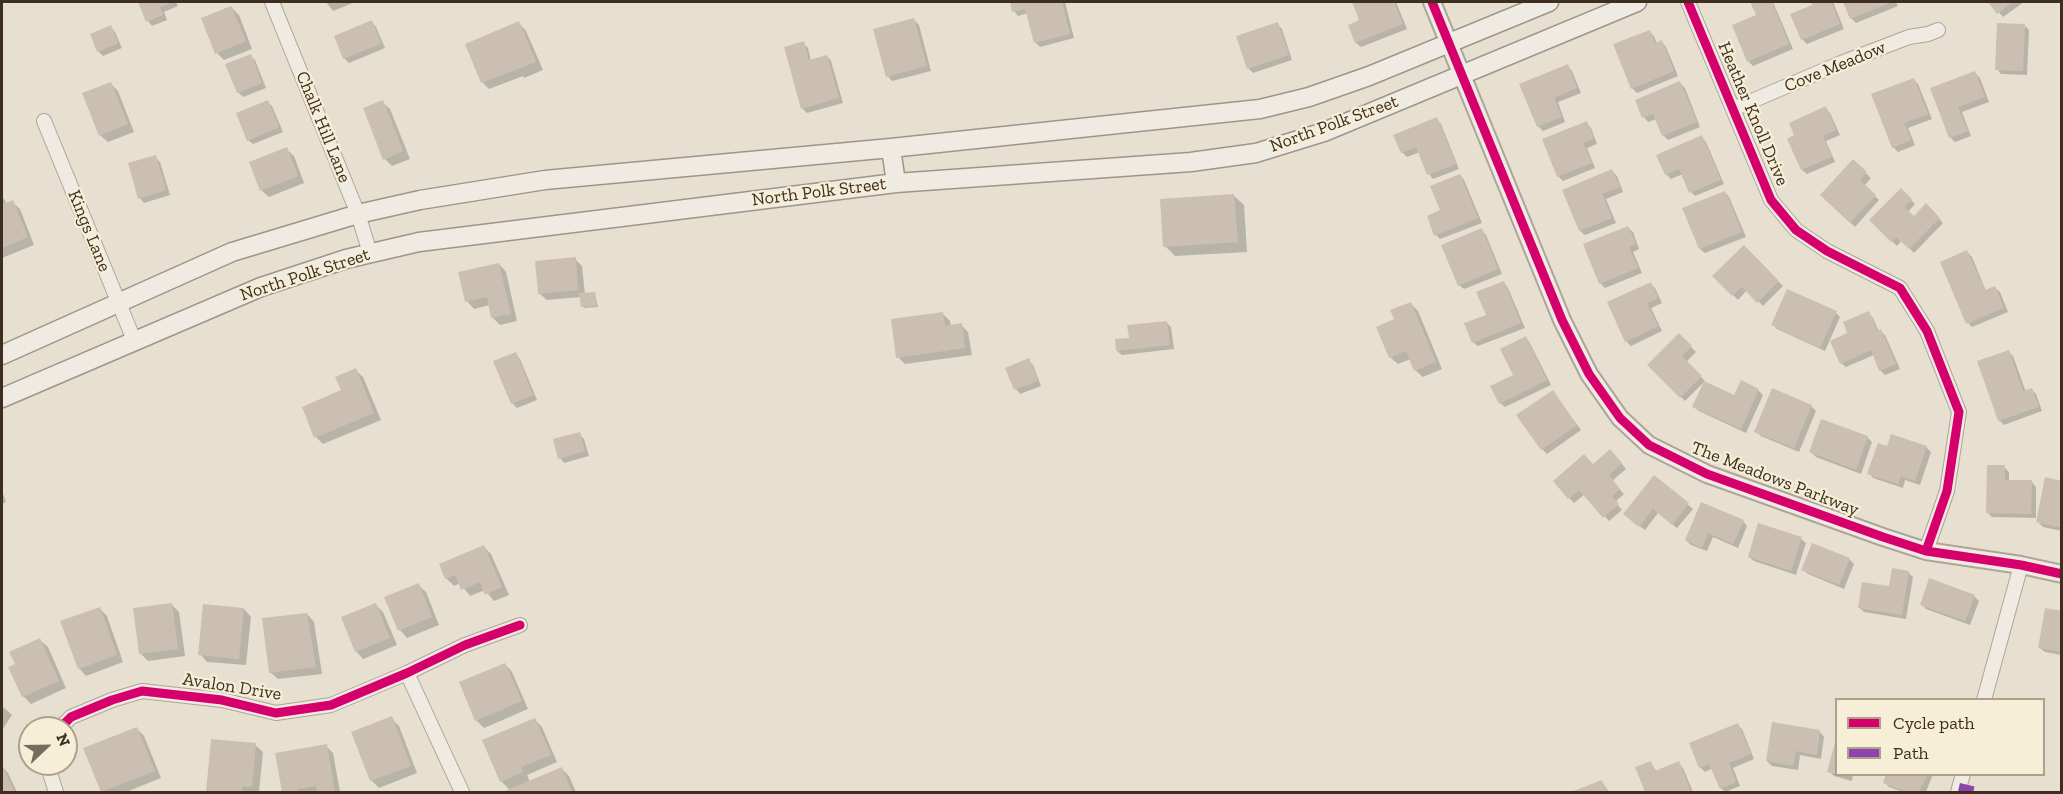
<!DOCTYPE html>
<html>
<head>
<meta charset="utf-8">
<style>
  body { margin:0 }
  #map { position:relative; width:2063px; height:794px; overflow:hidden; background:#e7e0d1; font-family:"Zilla Slab",serif }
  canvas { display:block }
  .frame { position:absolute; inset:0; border:3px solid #3d2e20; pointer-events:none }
  .legend { position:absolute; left:1835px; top:698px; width:210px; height:78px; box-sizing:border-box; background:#f7eed8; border:2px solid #ada18e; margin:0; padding:8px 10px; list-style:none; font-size:18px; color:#3d2e20 }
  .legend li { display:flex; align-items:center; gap:12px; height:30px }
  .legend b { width:30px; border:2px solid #ada18e }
  .north { position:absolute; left:18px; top:716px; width:60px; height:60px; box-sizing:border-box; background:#f7eed8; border:2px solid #ada18e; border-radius:50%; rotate:68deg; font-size:16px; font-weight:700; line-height:24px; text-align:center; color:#3d2e20 }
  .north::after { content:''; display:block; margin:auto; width:21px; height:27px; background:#786c5e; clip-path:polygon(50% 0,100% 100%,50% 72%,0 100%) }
</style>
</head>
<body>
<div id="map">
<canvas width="2063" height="794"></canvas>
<div class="frame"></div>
<ul class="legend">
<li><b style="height:8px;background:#d6006c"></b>Cycle path</li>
<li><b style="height:8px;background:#8e44ad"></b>Path</li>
</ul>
<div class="north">N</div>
</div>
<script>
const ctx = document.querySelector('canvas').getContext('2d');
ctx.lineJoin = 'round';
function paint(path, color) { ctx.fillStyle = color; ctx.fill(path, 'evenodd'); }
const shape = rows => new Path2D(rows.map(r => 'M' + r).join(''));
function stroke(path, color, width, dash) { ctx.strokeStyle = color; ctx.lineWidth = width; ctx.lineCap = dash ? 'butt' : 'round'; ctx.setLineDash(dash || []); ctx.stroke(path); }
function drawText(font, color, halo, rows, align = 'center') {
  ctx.font = font + ' "Zilla Slab",serif'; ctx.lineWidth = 4.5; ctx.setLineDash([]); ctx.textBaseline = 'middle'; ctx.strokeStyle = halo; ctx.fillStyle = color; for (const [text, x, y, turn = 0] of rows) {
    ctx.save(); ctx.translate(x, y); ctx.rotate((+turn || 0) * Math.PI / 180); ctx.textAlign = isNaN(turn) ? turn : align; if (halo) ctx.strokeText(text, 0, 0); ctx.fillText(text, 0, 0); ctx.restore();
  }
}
paint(shape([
  [140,2,176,2,178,6,164,12,167,20,152,26,148,21],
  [326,2,355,2,333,11],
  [1011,2,1065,2,1074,38,1040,47,1035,42,1028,13,1018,16,1014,11],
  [1353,2,1396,2,1407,29,1361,47,1356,43,1350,26,1361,21],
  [1752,2,1773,2,1793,49,1753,66,1748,61,1758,16],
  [1812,2,1833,2,1844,29,1807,44,1802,39,1814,6],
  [1844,2,1896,2,1898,6,1856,23,1851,18],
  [1990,2,2024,2,2003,17],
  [231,7,239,15,252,49,224,60,217,53],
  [914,20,919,25,931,71,892,81,888,76],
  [372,22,376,27,385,48,349,63,344,58],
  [519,23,526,31,543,70,524,78,523,76,489,89,482,82],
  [1277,24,1282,29,1292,60,1253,73,1248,68],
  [2025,26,2029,30,2027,75,2001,74,1997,69],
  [111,27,115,32,122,48,103,56,98,51],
  [1649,31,1654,36,1657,44,1662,42,1666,47,1678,76,1637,93,1632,88],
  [803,43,808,48,811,61,827,56,831,61,843,103,807,113,802,108],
  [250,56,255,60,266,88,243,97,238,92],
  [1568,66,1572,71,1581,93,1558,102,1565,122,1543,131,1538,126],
  [1975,73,1980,78,1989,102,1962,112,1971,136,1955,142,1950,137,1932,89],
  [1913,79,1918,84,1932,119,1908,128,1915,145,1898,152,1893,147],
  [110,83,118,91,134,132,108,142,100,135],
  [1680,83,1685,88,1700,127,1668,140,1663,135,1657,119,1648,122,1644,117],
  [267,102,272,106,283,132,253,144,248,140],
  [382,102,390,109,410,159,392,166,385,159],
  [1825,108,1830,113,1840,135,1826,141,1835,162,1807,174,1802,170,1789,139,1796,136],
  [1436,119,1441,124,1459,169,1433,179,1429,174,1420,152,1407,157,1402,152],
  [1586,123,1591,128,1597,144,1587,148,1595,168,1563,181,1558,176],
  [1702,137,1706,142,1724,184,1695,196,1691,192,1683,174,1671,179,1666,174],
  [286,149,294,156,304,183,269,197,261,190],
  [155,157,160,162,170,195,144,203,140,198],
  [1853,161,1871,178,1864,186,1879,200,1855,227,1822,195],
  [1612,171,1617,176,1623,192,1606,199,1616,223,1585,235,1580,231,1564,191],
  [1460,175,1464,180,1482,223,1440,239,1436,235],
  [1901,190,1915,204,1908,212,1914,218,1926,205,1943,223,1914,253,1902,240,1897,246,1871,220],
  [1725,192,1729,197,1746,237,1705,253,1700,249,1684,209],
  [2,196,7,204,12,202,20,209,34,245,2,258],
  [1234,196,1244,205,1247,252,1175,256,1165,246],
  [1628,228,1633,232,1639,249,1633,252,1642,273,1605,288,1600,283],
  [1481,230,1486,235,1502,274,1464,289,1459,285],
  [1744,247,1783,286,1763,306,1747,290,1738,300,1715,276],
  [1967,252,1972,257,1986,291,1995,288,2000,292,2008,312,1972,327,1968,323],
  [575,259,582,266,585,294,595,293,598,307,584,308,581,297,547,300,539,293],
  [499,264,506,272,517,321,500,325,493,318,490,305,474,309,467,301],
  [1504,283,1508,288,1525,328,1478,346,1473,342],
  [1650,284,1655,288,1662,303,1651,308,1662,331,1631,346,1626,341],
  [1410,303,1418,311,1442,369,1423,377,1415,370,1411,359,1398,364,1390,357,1396,320],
  [1836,313,1840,317,1825,351,1777,329,1773,325],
  [1868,313,1873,318,1879,332,1880,331,1885,335,1900,369,1885,375,1880,370,1874,355,1846,367,1841,363,1849,334],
  [943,314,950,321,951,326,961,325,968,332,972,355,905,364,898,357],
  [1166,322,1171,327,1174,349,1122,355,1117,351,1130,339],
  [1679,335,1696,352,1686,362,1705,381,1685,401,1649,365],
  [1526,338,1530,343,1551,385,1505,407,1500,403,1515,376],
  [2008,352,2013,356,2026,392,2032,390,2036,394,2042,411,2004,425,1999,420],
  [515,354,520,359,537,400,517,408,512,403],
  [1028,360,1033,365,1041,386,1020,394,1016,389],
  [355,370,363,377,381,420,323,444,316,437],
  [1758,390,1763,395,1746,433,1699,411,1694,407],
  [1553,392,1581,430,1547,454,1542,449],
  [1811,406,1816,411,1799,452,1761,436,1756,431],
  [1822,421,1868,438,1872,442,1861,474,1816,457,1811,452],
  [579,434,584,439,589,456,564,463,560,458],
  [1926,447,1931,452,1920,485,1905,480,1903,488,1873,478,1869,473,1888,448],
  [1615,456,1626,469,1612,481,1624,494,1615,502,1622,510,1609,521,1585,494,1574,503,1555,482],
  [2004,467,2009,472,2009,482,2032,482,2036,487,2036,518,1992,517,1987,512],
  [1654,477,1693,509,1677,528,1658,513,1645,530,1630,519],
  [2062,482,2062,531,2043,527,2038,522],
  [2,491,6,502,2,504],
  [1743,521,1747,526,1738,548,1713,537,1707,551,1691,545,1686,540],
  [1801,539,1806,543,1796,575,1754,561,1749,557],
  [484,547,491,554,509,595,494,601,485,590,470,596,460,583,454,586,446,578],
  [1849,559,1854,564,1844,589,1808,574,1803,570],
  [1908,572,1913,577,1906,619,1864,612,1859,607,1890,588],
  [418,585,426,592,439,625,407,638,400,630,386,598],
  [1974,596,1979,601,1970,625,1926,609,1922,604],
  [171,604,179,612,185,656,148,661,140,653],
  [376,605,383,612,397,645,363,659,356,651],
  [99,608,107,616,123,662,86,676,79,668],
  [244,609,251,617,246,665,207,662,200,654],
  [2062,613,2062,655,2045,652,2040,648],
  [307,614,314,622,322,674,278,679,270,672],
  [40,640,48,647,66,688,31,704,23,696,17,665],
  [505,664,512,672,528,709,484,728,476,720],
  [2,706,12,715,2,730],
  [391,718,399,726,417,773,379,788,371,780],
  [535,720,542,727,557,762,527,775,530,782,562,769,569,776,576,792,507,792,510,790,501,781],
  [1737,725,1742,729,1754,759,1733,768,1740,786,1725,792,1721,788,1713,768,1705,772,1700,767],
  [136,728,144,736,161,778,126,792,103,792,85,749],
  [1820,732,1824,737,1821,759,1800,755,1798,770,1772,766,1767,761],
  [212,740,255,745,263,752,259,792,207,792],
  [1836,742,1836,774,1853,774,1852,781,1834,776,1829,771],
  [326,746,333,753,340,792,283,792,277,754],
  [1651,763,1657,772,1678,763,1683,768,1693,792,1647,792,1637,768],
  [2,766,8,773,17,792,2,792],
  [1887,774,1933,774,1926,792,1903,792,1889,787,1884,782],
  [1602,782,1609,792,1575,792]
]), '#0003');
paint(shape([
  [138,2,173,2,160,7,163,15,146,22],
  [1010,2,1062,2,1070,34,1034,43,1025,9,1012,12],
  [1352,2,1394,2,1403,24,1355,43,1348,25,1359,20],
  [1750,2,1772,2,1789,44,1747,62,1732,25,1756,15],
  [1811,2,1831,2,1840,24,1801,40,1790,14,1812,5],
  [1843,2,1892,2,1850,19],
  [1988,2,2013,2,1997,14],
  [231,6,246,41,215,54,201,18],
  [914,18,927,66,886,77,873,29],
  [372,20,381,44,343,59,334,36],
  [519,21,536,62,481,83,465,44],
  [1278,22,1289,55,1247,69,1236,36],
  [1997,23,2025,24,2023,71,1995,70],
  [111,25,118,43,97,52,90,34],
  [1650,30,1655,43,1662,40,1674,71,1631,89,1613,44],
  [804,41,809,60,827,55,839,98,801,109,784,47],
  [251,54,262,83,237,93,225,64],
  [1568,64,1577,88,1554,98,1562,117,1537,127,1519,84],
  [1975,71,1985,97,1958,107,1968,131,1949,138,1930,88],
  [1914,78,1928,114,1904,123,1911,140,1892,148,1871,94],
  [1680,81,1697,122,1662,136,1653,114,1642,118,1635,100],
  [111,82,128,124,99,136,82,93],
  [268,100,279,127,247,141,236,113],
  [383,100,403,151,383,160,363,108],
  [1826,106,1836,130,1823,136,1832,157,1801,170,1787,139,1794,135,1789,123],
  [1437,117,1456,164,1427,175,1416,147,1401,153,1393,135],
  [1587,121,1594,139,1583,143,1592,163,1557,177,1542,139],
  [1702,135,1721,180,1689,193,1679,169,1665,175,1656,155],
  [287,147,298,176,260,191,249,162],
  [156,155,166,190,138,199,128,163],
  [1853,159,1867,172,1860,180,1876,195,1850,223,1820,195],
  [1612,169,1620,187,1602,194,1612,218,1579,231,1562,190],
  [1460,174,1478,218,1434,236,1427,216,1440,210,1430,186],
  [1901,188,1912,199,1904,207,1914,216,1926,203,1940,218,1909,249,1896,237,1891,242,1869,220],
  [1725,191,1742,232,1699,249,1682,208],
  [1234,194,1238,242,1163,247,1160,199],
  [2,199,4,204,13,200,28,237,2,248],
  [1628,226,1636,244,1629,247,1638,268,1599,284,1583,244],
  [1482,228,1498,269,1458,286,1441,245],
  [1744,245,1779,281,1757,303,1742,287,1732,296,1712,276],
  [1967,250,1985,290,1995,286,2004,308,1966,324,1940,262],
  [576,257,578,290,538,294,535,261],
  [499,263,511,314,491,318,487,297,465,302,458,272],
  [1504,281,1521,323,1472,343,1464,323,1486,315,1476,292],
  [1651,282,1658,298,1647,303,1658,326,1625,342,1607,302],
  [1787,289,1837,311,1820,348,1771,325],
  [595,292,597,306,581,307,579,293],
  [1411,302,1436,362,1414,371,1406,351,1389,358,1376,327,1394,319,1390,310],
  [1869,311,1877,331,1881,329,1896,364,1879,371,1871,350,1840,364,1830,341,1847,333,1843,322],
  [943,312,945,326,962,323,965,348,896,358,891,319],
  [1167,321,1170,345,1116,351,1115,339,1129,338,1127,325],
  [1679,333,1692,346,1682,356,1702,376,1680,398,1647,365],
  [1526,336,1547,380,1499,404,1490,386,1513,375,1500,349],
  [2009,350,2023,391,2032,388,2039,407,1998,421,1977,361],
  [516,352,533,395,511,404,493,361],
  [1029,358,1038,381,1014,390,1005,368],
  [356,368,374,413,314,438,302,407,341,390,335,377],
  [1741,380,1759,389,1741,429,1692,407,1704,381,1734,395],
  [1772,388,1812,405,1794,448,1754,432],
  [1553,390,1577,425,1541,450,1516,415],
  [1821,419,1868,436,1856,470,1809,452],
  [580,432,585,451,558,459,553,439],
  [1891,434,1927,446,1915,481,1901,476,1898,484,1867,474,1878,443,1887,446],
  [1610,449,1622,463,1609,475,1620,489,1612,496,1619,504,1603,518,1579,490,1568,499,1553,481,1584,454,1593,464],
  [1987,465,2005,465,2005,480,2032,480,2031,514,1986,513],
  [1654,475,1689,503,1672,525,1653,509,1639,527,1623,514],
  [2045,477,2062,481,2062,528,2036,522],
  [1701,502,1744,520,1733,544,1708,533,1702,548,1685,540],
  [1758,523,1802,537,1791,571,1748,557],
  [1812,543,1850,558,1839,585,1801,570],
  [484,545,502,587,485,595,480,582,461,590,455,575,445,579,439,564],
  [1892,568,1909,571,1902,615,1858,608,1862,582,1889,586],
  [1929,578,1975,595,1965,621,1920,605],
  [419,583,432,617,398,631,384,597],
  [172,603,178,649,139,654,133,608],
  [376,603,390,638,355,652,341,617],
  [203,604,244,608,239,659,198,655],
  [100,607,117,655,78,669,60,621],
  [2045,608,2062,611,2062,652,2038,648],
  [307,613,316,667,269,673,262,618],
  [40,638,59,681,22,697,8,667,15,664,9,652],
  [505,663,522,701,475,721,459,682],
  [392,716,411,766,370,781,351,732],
  [535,718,551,755,521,767,523,772,500,782,482,740],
  [1772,722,1820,730,1817,755,1796,751,1793,766,1766,761],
  [1738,723,1751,754,1729,763,1736,782,1720,789,1709,764,1699,768,1689,743],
  [137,727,155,771,101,792,83,748],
  [211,739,256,743,252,787,243,786,242,792,206,792],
  [1836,739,1836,774,1827,772],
  [327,744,335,792,317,792,316,786,297,789,298,792,282,792,275,753],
  [1651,761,1655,771,1679,761,1691,792,1645,792,1635,767],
  [2,764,14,792,2,792],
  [562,767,572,792,506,792,505,791],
  [1886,774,1928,774,1919,792,1907,792,1883,783],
  [1602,780,1607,792,1571,792]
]), '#cbbfb2');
const minor = shape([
  [272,2,358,214,370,253],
  [1688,2,1771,200,1796,230,1827,251,1900,288,1927,331,1959,412,1947,491,1926,551],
  [1733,109,1841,63,1909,37,1928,34,1938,30],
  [44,121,134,340],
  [407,673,462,792],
  [1984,700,2021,565],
  [60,728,71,717,112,700,142,691,222,700,276,713,331,705,407,673,465,645,520,625],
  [47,764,56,792],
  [1958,792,1963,774]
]);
const tertiary = shape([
  [1432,2,1562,320,1589,374,1620,418,1649,445,1707,474,1883,537,1926,551,2021,565,2062,574]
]);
const secondary = shape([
  [891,148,896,183],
  [2,355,232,252,358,214,420,200,545,180,891,148,1260,109,1309,97,1369,76,1549,2],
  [2,398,261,287,346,259,419,242,896,183,1191,162,1256,153,1324,132,1637,2]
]);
stroke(minor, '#ada599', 16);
stroke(tertiary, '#ada599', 20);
stroke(secondary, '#9c958a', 21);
stroke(minor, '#efebe3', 14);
stroke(tertiary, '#efebe3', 16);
stroke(secondary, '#efebe3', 18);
stroke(shape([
  [1959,787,1981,792]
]), '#8e44ad', 8, [15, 8]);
stroke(shape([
  [1432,2,1562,320,1589,374,1620,418,1649,445,1707,474,1883,537,1926,551,2021,565,2062,574],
  [1688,2,1771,200,1796,230,1827,251,1900,288,1927,331,1959,412,1947,491,1926,551],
  [60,728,71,717,112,700,142,691,222,700,276,713,331,705,407,673,465,645,520,625]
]), '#d6006c', 9);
drawText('18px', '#3d2e20', '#f7eed8', [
  ["Cove Meadow",1835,67,-22],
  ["Heather Knoll Drive",1753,114,67],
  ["North Polk Street",1334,124,-20],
  ["Chalk Hill Lane",323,127,68],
  ["North Polk Street",819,192,-7],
  ["Kings Lane",89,231,68],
  ["North Polk Street",305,275,-18],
  ["The Meadows Parkway",1775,479,21],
  ["Avalon Drive",232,687,9]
]);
</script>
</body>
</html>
